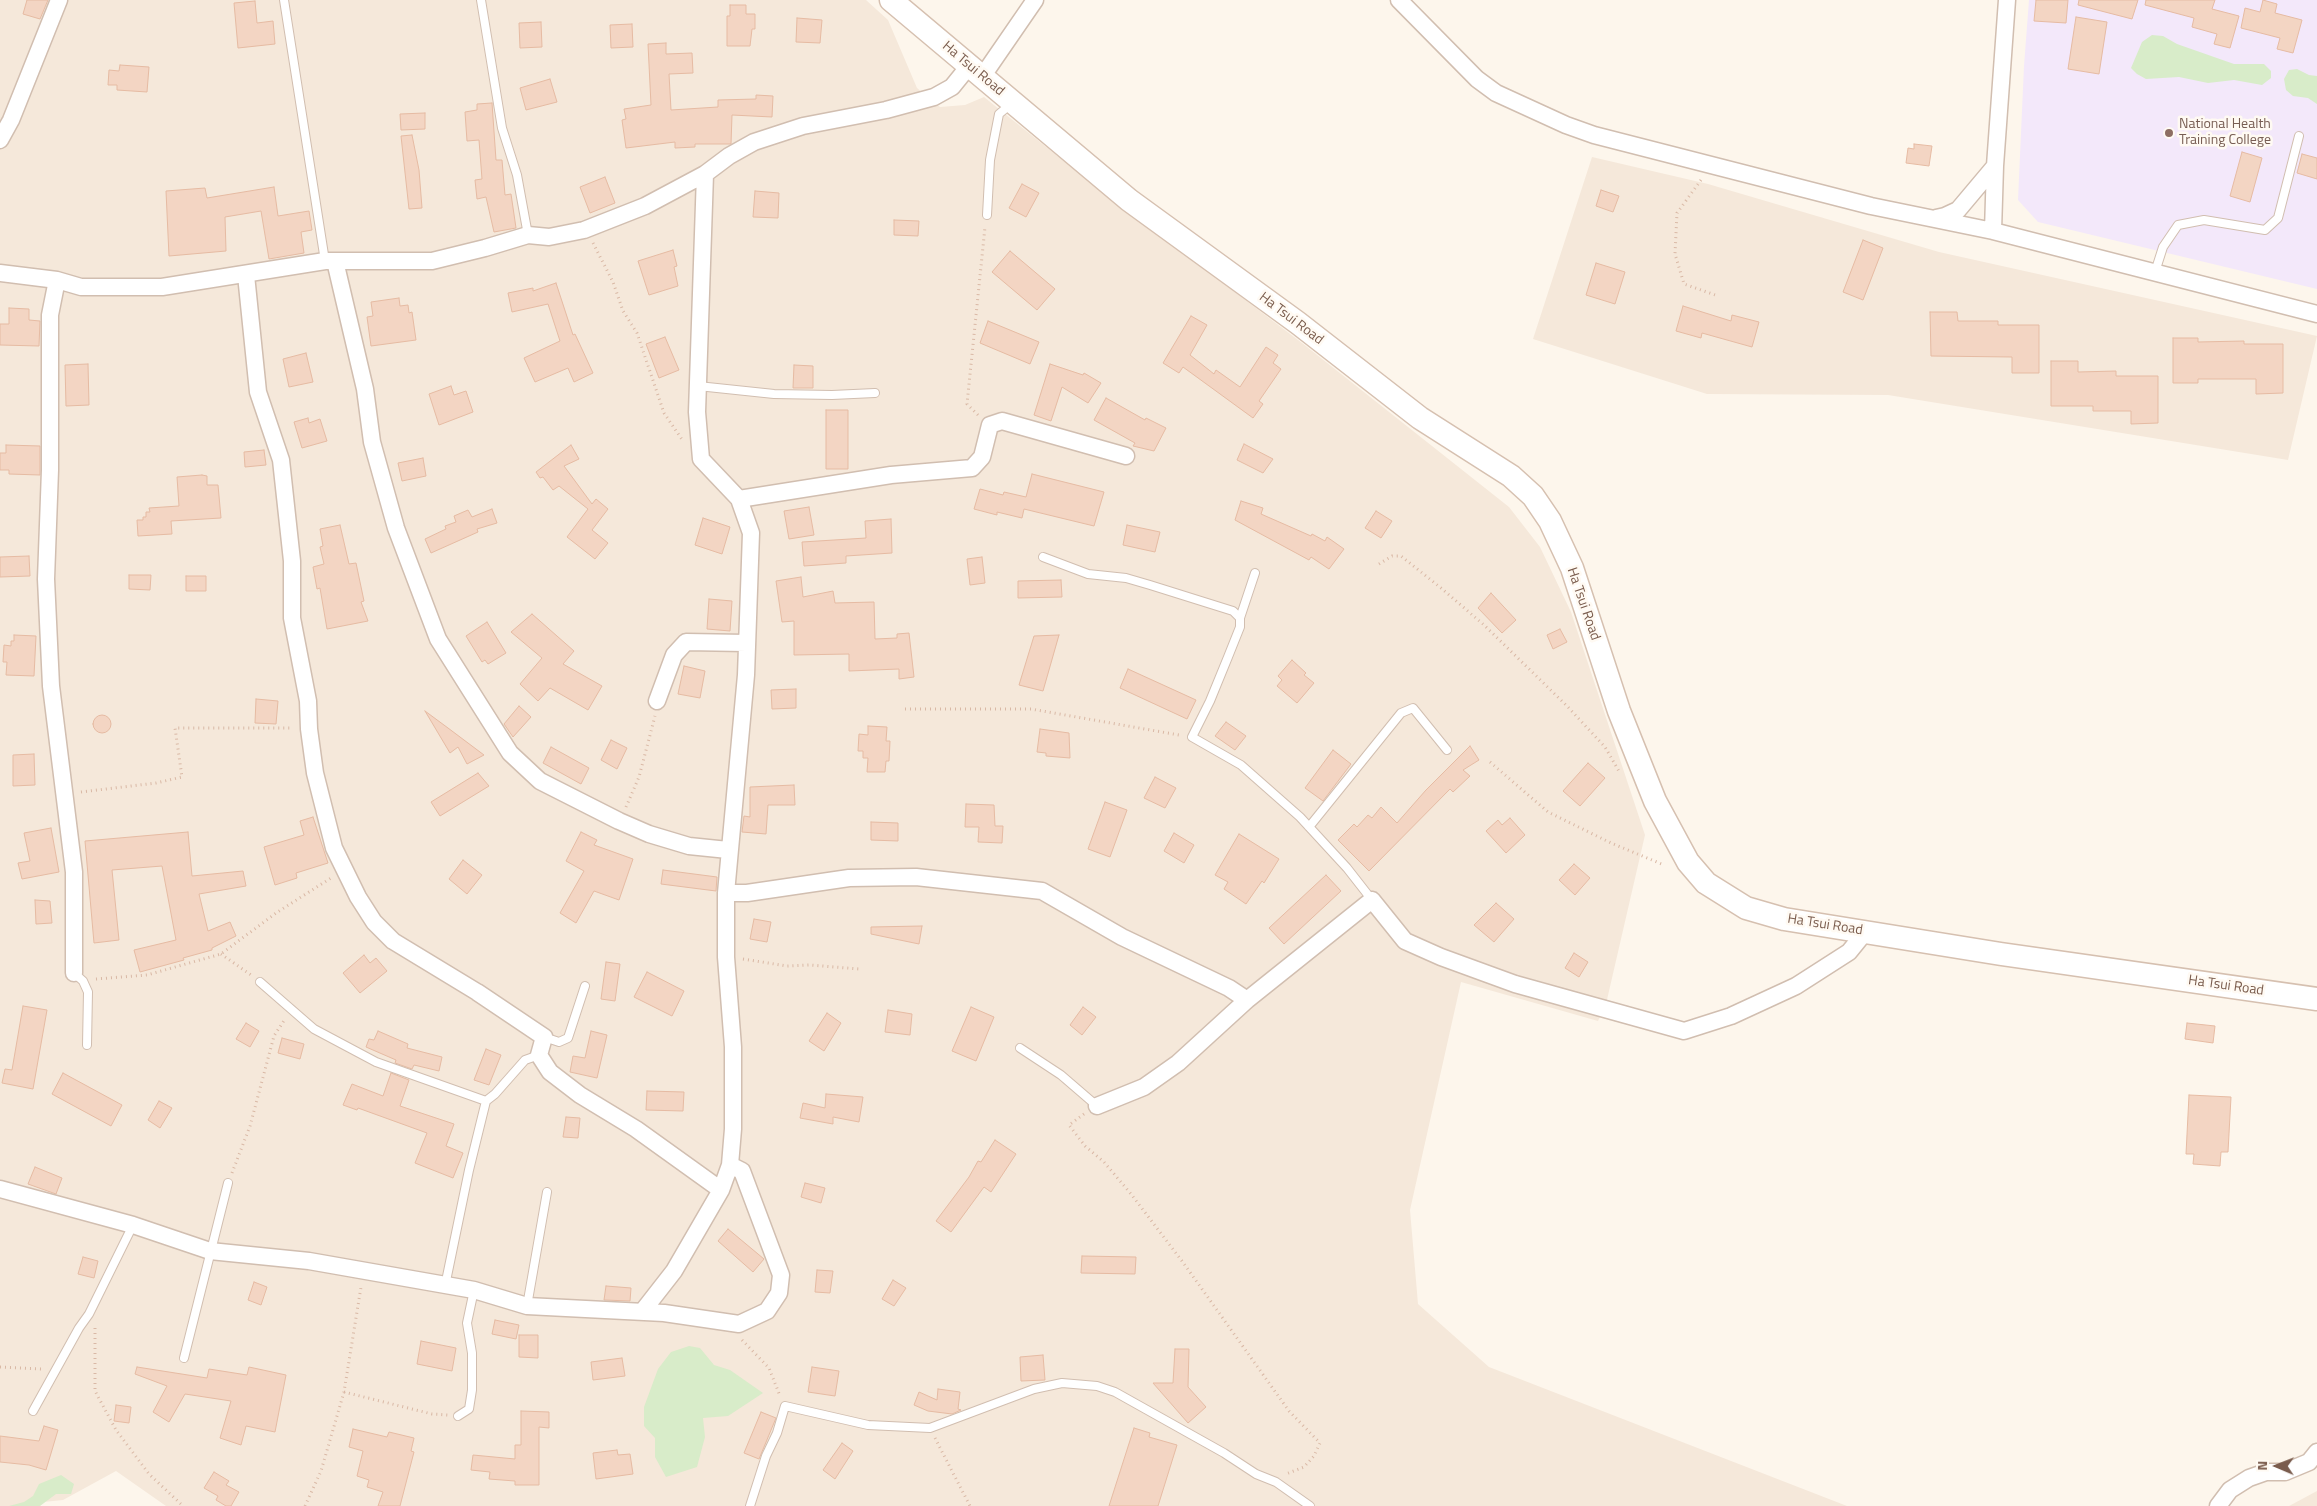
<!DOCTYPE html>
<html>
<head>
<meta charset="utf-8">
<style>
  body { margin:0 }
  #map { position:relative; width:2317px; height:1506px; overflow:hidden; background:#fdf6ec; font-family:"Titillium Web",sans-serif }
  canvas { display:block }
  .north { position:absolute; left:2252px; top:1441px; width:50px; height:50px; -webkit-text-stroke:4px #fffaf3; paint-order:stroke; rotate:271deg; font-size:14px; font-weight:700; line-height:20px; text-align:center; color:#7a5c4d }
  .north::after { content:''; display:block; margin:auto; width:18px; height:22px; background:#7a5c4d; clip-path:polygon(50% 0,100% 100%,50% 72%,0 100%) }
</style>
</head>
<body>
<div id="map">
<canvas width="2317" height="1506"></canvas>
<div class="north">N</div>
</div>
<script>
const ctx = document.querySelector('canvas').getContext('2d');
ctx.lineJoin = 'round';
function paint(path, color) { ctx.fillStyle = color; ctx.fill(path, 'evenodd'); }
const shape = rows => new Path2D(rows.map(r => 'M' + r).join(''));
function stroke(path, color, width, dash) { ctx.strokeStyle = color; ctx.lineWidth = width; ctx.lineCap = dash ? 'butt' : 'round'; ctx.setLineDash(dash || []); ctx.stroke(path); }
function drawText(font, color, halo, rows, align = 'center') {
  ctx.font = font + ' "Titillium Web",sans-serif'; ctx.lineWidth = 5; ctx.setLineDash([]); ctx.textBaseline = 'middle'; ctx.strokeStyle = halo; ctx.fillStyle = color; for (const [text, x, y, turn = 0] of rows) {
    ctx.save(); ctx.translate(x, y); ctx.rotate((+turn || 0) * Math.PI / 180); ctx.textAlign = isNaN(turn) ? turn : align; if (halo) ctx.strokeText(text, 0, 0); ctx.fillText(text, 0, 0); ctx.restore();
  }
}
paint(shape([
  [0,0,866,0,888,20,917,88,940,107,965,105,984,97,1091,183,1302,343,1509,507,1540,547,1571,612,1645,835,1606,1004,1598,1021,1461,982,1410,1210,1418,1304,1489,1367,1847,1506,166,1506,116,1471,63,1500,33,1503,29,1506,0,1506],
  [1592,157,1708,184,1939,252,2317,336,2288,460,1888,395,1707,394,1533,339],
  [2317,1491,2317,1506,2289,1506]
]), '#f5e8da');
paint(shape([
  [2029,0,2317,0,2317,289,2038,222,2018,200,2024,66]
]), '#f3e8fa');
paint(shape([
  [2152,35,2163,36,2177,44,2234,64,2264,64,2271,71,2271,78,2262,85,2234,80,2208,83,2179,77,2146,79,2137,74,2131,68,2142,42],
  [2297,69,2309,75,2317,76,2317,104,2308,98,2293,96,2286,90,2284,79,2289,70],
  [689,1346,700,1348,714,1365,730,1370,763,1393,728,1416,703,1418,705,1437,697,1467,666,1477,655,1457,655,1438,644,1426,644,1407,658,1369,671,1352],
  [61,1475,74,1484,71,1494,56,1494,40,1506,9,1506,24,1502,33,1496,39,1484]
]), '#d8ecc9');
const building = shape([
  [27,0,48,0,40,19,23,14,27,0],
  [2036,0,2068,0,2066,23,2034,21,2036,0],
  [2079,0,2138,0,2132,19,2078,5,2079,0],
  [2146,0,2215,0,2212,9,2239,16,2230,48,2214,44,2217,34,2192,27,2194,18,2145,5,2146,0],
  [2263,0,2277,4,2275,13,2302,20,2293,53,2277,49,2280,38,2241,28,2245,8,2260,12,2263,0],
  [255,1,257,23,273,21,275,44,238,48,234,3,255,1],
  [730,5,746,5,746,14,755,14,755,29,752,29,750,46,727,46,727,16,730,16,730,5],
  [2076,17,2107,22,2099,74,2068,69,2076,17],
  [797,18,822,20,820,43,796,42,797,18],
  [541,22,542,47,520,48,519,23,541,22],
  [632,24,633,47,611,48,610,25,632,24],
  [666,43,666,54,692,53,693,73,669,74,671,110,718,107,718,100,756,99,756,95,773,96,772,117,732,115,731,144,695,144,695,147,675,148,675,142,626,148,622,120,626,119,624,109,651,105,648,44,666,43],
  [120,65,149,67,147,92,117,90,117,85,108,85,109,70,119,71,120,65],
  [550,79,557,102,526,110,520,88,550,79],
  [492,103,496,160,502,160,505,195,511,194,516,228,494,232,486,197,477,199,475,180,482,179,479,140,467,141,465,112,477,110,477,104,492,103],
  [425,113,425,129,401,130,400,114,425,113],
  [412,135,419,170,422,208,409,209,401,136,412,135],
  [1914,144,1932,146,1929,166,1906,163,1908,148,1914,149,1914,144],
  [2242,152,2262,158,2250,202,2230,196,2242,152],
  [2302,154,2317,158,2317,179,2297,173,2302,154],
  [605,177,615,203,590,213,580,187,605,177],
  [1022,184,1039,193,1026,217,1009,208,1022,184],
  [274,187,278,216,309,211,312,230,301,232,304,253,269,259,261,211,225,217,226,251,169,256,166,191,205,188,207,198,274,187],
  [1601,190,1619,196,1613,212,1596,206,1601,190],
  [755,191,779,193,778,218,753,217,755,191],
  [894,220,919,221,918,236,894,235,894,220],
  [1863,240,1883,248,1863,300,1843,292,1863,240],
  [673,250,677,266,674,267,678,286,649,295,638,261,673,250],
  [1010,251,1055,289,1037,310,992,272,1010,251],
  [1596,263,1625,272,1615,304,1586,295,1596,263],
  [556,283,573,335,575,334,593,373,574,382,568,368,535,382,524,358,560,341,548,304,512,312,508,293,533,288,533,291,556,283],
  [399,298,400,306,408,305,409,313,412,312,416,340,371,346,367,317,373,316,371,302,399,298],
  [1683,306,1731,321,1732,315,1759,322,1752,347,1702,333,1701,338,1676,331,1683,306],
  [9,308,29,309,29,320,40,321,39,346,0,345,0,324,9,324,9,308],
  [1930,312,1957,312,1958,321,1998,321,1998,325,2039,325,2039,373,2012,373,2012,357,1931,356,1930,312],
  [1191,316,1207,325,1190,355,1214,374,1216,370,1240,387,1266,347,1278,355,1273,363,1281,369,1259,401,1263,404,1253,418,1183,367,1179,373,1163,363,1191,316],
  [988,321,1039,342,1030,364,980,343,988,321],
  [665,337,679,370,659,378,646,344,665,337],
  [2173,338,2198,338,2198,342,2244,341,2244,344,2283,344,2283,393,2256,394,2256,379,2198,379,2198,383,2173,383,2173,338],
  [306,353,313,382,289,387,283,359,306,353],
  [2051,361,2078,361,2078,372,2116,371,2116,376,2158,376,2158,423,2131,424,2131,411,2093,411,2093,406,2051,406,2051,361],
  [88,364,89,405,66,406,65,365,88,364],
  [1050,364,1083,375,1084,373,1101,383,1088,403,1062,387,1051,421,1034,415,1050,364],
  [794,365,813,366,813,388,793,388,794,365],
  [451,386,454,395,466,391,473,412,439,425,429,394,451,386],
  [1106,398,1145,420,1146,418,1166,428,1154,451,1133,446,1135,443,1094,420,1106,398],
  [826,410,848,410,848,469,826,469,826,410],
  [308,418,309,423,320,419,327,441,302,448,294,422,308,418],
  [1244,444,1273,459,1263,473,1237,460,1244,444],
  [6,445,40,446,40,475,9,474,9,470,0,470,0,453,6,453,6,445],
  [571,445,579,459,564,466,592,504,596,499,608,509,592,530,608,543,595,559,567,537,588,509,559,486,553,490,543,477,540,478,536,472,571,445],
  [264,450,266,465,245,467,244,452,264,450],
  [423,458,426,476,402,481,398,463,423,458],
  [1032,474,1104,492,1094,526,1024,509,1022,518,997,512,997,515,974,509,980,489,1003,495,1004,492,1026,497,1032,474],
  [202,475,207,476,207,485,218,485,221,518,171,521,172,534,138,536,137,520,143,520,143,517,146,517,146,512,150,512,149,508,179,506,177,477,202,475],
  [1241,501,1263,508,1261,514,1311,536,1312,534,1325,541,1327,537,1344,549,1329,569,1311,557,1309,560,1235,520,1241,501],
  [809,507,814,535,789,539,784,511,809,507],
  [492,509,497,523,477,529,478,532,431,553,425,539,446,529,445,526,456,522,454,516,468,510,472,517,492,509],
  [1376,511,1392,521,1381,538,1365,528,1376,511],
  [703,518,730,527,722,554,695,545,703,518],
  [891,519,892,553,846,556,846,563,804,566,802,542,866,538,865,521,891,519],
  [340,525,349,564,356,563,364,601,361,602,368,621,327,629,320,588,317,589,313,567,324,564,320,547,323,546,320,529,340,525],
  [1127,525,1160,532,1155,552,1123,545,1127,525],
  [29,556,30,576,0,577,0,557,29,556],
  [982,557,985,583,970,585,967,559,982,557],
  [129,575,151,575,150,590,129,589,129,575],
  [186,576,206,576,206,591,186,591,186,576],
  [801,577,803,597,833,591,835,603,874,602,875,639,897,638,897,634,909,633,914,677,899,679,899,669,849,671,849,654,794,655,794,621,782,622,776,581,801,577],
  [1061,580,1062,597,1018,598,1018,581,1061,580],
  [1491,593,1516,620,1502,633,1478,608,1491,593],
  [709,599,732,601,730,631,707,629,709,599],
  [532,614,574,651,563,664,602,686,588,710,550,688,538,701,520,684,542,658,511,632,532,614],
  [487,622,506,653,488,664,485,660,482,662,466,636,487,622],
  [1560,629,1567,642,1553,649,1547,635,1560,629],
  [14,635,36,636,34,676,6,675,7,662,3,662,4,645,11,646,11,641,14,641,14,635],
  [1059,635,1043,691,1019,685,1034,636,1059,635],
  [1292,660,1306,673,1304,675,1314,683,1297,703,1277,686,1282,680,1278,676,1292,660],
  [684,666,705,671,700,698,678,694,684,666],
  [1128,669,1196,700,1187,719,1120,688,1128,669],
  [796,689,796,708,772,709,771,690,796,689],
  [256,699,278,701,276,724,255,723,256,699],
  [519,706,531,717,513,737,504,724,519,706],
  [425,711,448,728,484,755,467,764,458,747,450,753,425,711],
  '93 724a9 9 0 1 1 18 0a9 9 0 1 1-18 0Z',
  [1226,722,1246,736,1235,750,1215,736,1226,722],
  [868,726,887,727,886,741,890,741,889,761,886,761,885,772,867,772,868,758,863,758,863,751,858,751,859,734,868,735,868,726],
  [1040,729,1069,733,1070,758,1046,756,1046,753,1037,752,1040,729],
  [611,740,627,748,617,769,601,760,611,740],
  [1470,746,1479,760,1463,770,1470,776,1453,792,1450,789,1369,871,1338,840,1354,824,1357,827,1368,815,1372,818,1381,807,1397,823,1426,790,1470,746],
  [551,747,589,768,581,784,543,763,551,747],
  [1333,750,1351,764,1323,801,1305,788,1333,750],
  [34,754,35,785,13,786,13,755,34,754],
  [1588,763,1605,778,1580,806,1563,791,1588,763],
  [478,773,489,786,440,816,431,802,478,773],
  [1155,777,1176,788,1165,808,1144,798,1155,777],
  [794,785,795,805,768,805,766,834,742,832,744,816,750,817,750,787,794,785],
  [1105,802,1127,810,1110,857,1088,849,1105,802],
  [966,804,994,805,995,826,1003,826,1002,843,978,842,979,827,965,827,966,804],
  [313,817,328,863,296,873,297,878,275,885,264,847,304,835,300,821,313,817],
  [1510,818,1525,835,1506,853,1486,831,1498,820,1502,825,1510,818],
  [871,822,898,823,898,841,871,840,871,822],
  [51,828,59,872,22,879,18,863,30,861,24,833,51,828],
  [188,832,192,876,243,871,246,886,199,894,208,931,230,922,236,936,212,948,212,950,183,958,184,960,140,972,134,950,176,940,162,866,112,870,119,940,94,943,85,841,188,832],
  [581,832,597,840,594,845,633,859,619,900,594,891,576,923,560,913,584,871,566,861,581,832],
  [1174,833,1194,845,1184,863,1164,851,1174,833],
  [1239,834,1279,859,1264,883,1262,881,1246,904,1224,889,1228,882,1215,875,1239,834],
  [463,860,482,875,467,894,449,879,463,860],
  [1574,864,1590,878,1575,895,1559,880,1574,864],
  [663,870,717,877,716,891,661,884,663,870],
  [1326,875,1341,891,1284,944,1269,928,1326,875],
  [35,900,50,901,52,923,36,924,35,900],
  [1496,903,1514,919,1494,942,1474,925,1496,903],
  [754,919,771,922,767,942,750,939,754,919],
  [922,926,919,944,871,934,871,927,922,926],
  [1574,953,1588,962,1579,977,1565,968,1574,953],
  [364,955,370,963,376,958,387,971,360,993,343,973,364,955],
  [606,962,620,964,615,1001,601,999,606,962],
  [647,972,684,991,672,1016,634,997,647,972],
  [23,1006,47,1010,33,1089,2,1083,5,1069,12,1070,23,1006],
  [971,1007,994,1017,976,1061,952,1051,971,1007],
  [1083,1007,1096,1017,1082,1035,1070,1025,1083,1007],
  [888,1010,912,1014,910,1035,885,1032,888,1010],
  [827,1013,841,1023,824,1051,809,1041,827,1013],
  [246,1023,259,1031,250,1047,236,1039,246,1023],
  [2187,1023,2215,1026,2213,1043,2185,1039,2187,1023],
  [378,1031,408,1044,407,1048,442,1057,439,1071,414,1065,412,1069,395,1063,396,1060,366,1047,369,1039,374,1040,378,1031],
  [591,1031,607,1035,597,1078,570,1072,573,1056,585,1058,591,1031],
  [282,1038,304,1044,300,1059,278,1053,282,1038],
  [486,1049,501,1055,489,1085,474,1080,486,1049],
  [63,1073,122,1105,111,1126,52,1094,63,1073],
  [391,1073,409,1080,400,1106,454,1124,446,1146,463,1153,453,1178,415,1163,427,1133,358,1108,357,1110,343,1105,352,1084,383,1096,391,1073],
  [647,1091,684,1092,683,1111,646,1110,647,1091],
  [826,1094,863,1097,859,1122,833,1117,833,1124,800,1118,803,1103,825,1108,826,1094],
  [2189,1095,2231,1097,2228,1152,2221,1152,2220,1166,2193,1164,2194,1154,2186,1154,2189,1095],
  [159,1101,172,1108,160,1128,148,1120,159,1101],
  [566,1117,580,1118,578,1138,563,1137,566,1117],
  [995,1140,1016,1154,991,1192,984,1187,951,1232,936,1221,969,1177,978,1161,981,1162,995,1140],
  [35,1167,62,1178,56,1194,28,1184,35,1167],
  [805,1183,825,1188,821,1203,801,1197,805,1183],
  [728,1229,764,1259,753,1272,718,1241,728,1229],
  [1082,1256,1136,1257,1135,1274,1081,1273,1082,1256],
  [83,1257,98,1261,94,1278,78,1274,83,1257],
  [817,1270,833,1271,830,1293,815,1292,817,1270],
  [893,1280,906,1288,894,1306,882,1299,893,1280],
  [254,1282,267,1287,261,1305,248,1300,254,1282],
  [606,1286,631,1288,630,1301,604,1300,606,1286],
  [495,1320,519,1325,516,1339,492,1334,495,1320],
  [519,1335,538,1335,538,1358,519,1357,519,1335],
  [421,1341,456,1348,452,1371,417,1364,421,1341],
  [1175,1349,1189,1349,1188,1387,1206,1407,1188,1423,1153,1383,1173,1383,1175,1349],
  [1043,1355,1045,1380,1021,1381,1020,1357,1043,1355],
  [622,1358,625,1376,593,1380,591,1362,622,1358],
  [137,1367,207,1378,209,1369,247,1375,249,1367,286,1375,275,1432,246,1426,241,1445,220,1438,231,1401,185,1394,169,1422,153,1412,167,1386,135,1374,137,1367],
  [812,1367,839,1371,835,1396,808,1392,812,1367],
  [938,1389,960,1392,958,1409,961,1410,952,1414,928,1411,914,1405,919,1392,937,1400,938,1389],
  [116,1405,131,1407,129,1423,114,1421,116,1405],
  [521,1411,549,1412,549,1428,539,1427,539,1485,515,1485,515,1481,489,1479,490,1472,471,1470,473,1455,515,1459,515,1445,521,1445,521,1411],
  [761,1412,776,1418,759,1459,744,1453,761,1412],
  [44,1426,58,1430,46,1470,29,1465,0,1462,0,1436,39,1441,44,1426],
  [1134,1428,1150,1433,1149,1437,1177,1445,1158,1506,1109,1506,1134,1428],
  [353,1429,387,1437,389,1432,414,1438,411,1451,414,1452,400,1506,378,1506,383,1492,367,1487,369,1480,357,1476,363,1451,349,1447,353,1429],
  [842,1443,853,1451,835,1479,823,1470,842,1443],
  [617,1450,618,1455,630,1454,633,1474,596,1479,593,1453,617,1450],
  [214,1472,229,1481,226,1485,239,1492,231,1506,226,1506,216,1500,218,1496,204,1488,214,1472]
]);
paint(building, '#f3d5c3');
stroke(building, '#e6bba3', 1);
const lane = shape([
  [284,0,325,261],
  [481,0,502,128,517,175,528,235],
  [987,215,990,160,999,114,1011,104],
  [2155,272,2163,247,2178,225,2204,220,2265,230,2278,218,2299,136],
  [698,386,774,394,832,395,875,393],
  [1043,557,1088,574,1126,578,1150,585,1233,611,1240,618,1240,627,1228,657,1210,701,1192,737,1241,765,1300,817,1347,868,1372,900],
  [1240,618,1255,573],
  [1309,827,1401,713,1413,708,1447,750],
  [74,973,83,981,88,992,87,1045],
  [260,982,314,1029,376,1062,486,1101],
  [544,1037,559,1042,568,1038,585,986],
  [1020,1048,1061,1075,1097,1106],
  [445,1286,469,1170,486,1101,495,1094,525,1060,539,1055],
  [527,1306,547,1192],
  [184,1358,228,1183],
  [33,1411,79,1328,89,1314,133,1225],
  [458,1416,469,1409,472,1390,472,1353,467,1323,474,1290],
  [750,1506,766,1456,777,1433,785,1406,868,1425,930,1428,1034,1389,1062,1383,1097,1386,1115,1392,1224,1453,1256,1474,1276,1482,1310,1506]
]);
const street = shape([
  [1399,0,1477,79,1496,93,1566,125,1594,135,1871,206,1993,231,2317,314],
  [982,77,1035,0],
  [0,140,11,120,59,0],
  [1936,218,1945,216,1958,210,1995,166],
  [1993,231,1995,166,2007,0],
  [335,261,365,389,372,442,396,528,438,639,510,753,540,781,619,821,649,834,689,846,728,850],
  [0,273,57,280,81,287,162,287,325,261,432,261,485,248,528,235,549,237,584,230,645,206,705,174],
  [246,275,258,392,281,460,292,561,292,618,308,701,309,729,315,773,334,848,358,897,374,922,393,941,477,992,544,1037,539,1055,550,1072,580,1095,636,1129,721,1190],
  [57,280,50,315,50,470,46,579,51,686,74,872,74,973],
  [739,499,891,475,972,468,982,457,990,425,1002,421,1126,456],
  [657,701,674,655,686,642,746,643],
  [726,893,747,893,849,878,916,877,1042,891,1122,937,1229,988,1247,1000],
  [1097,1106,1144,1087,1178,1063,1247,1000,1372,900,1405,941,1441,957,1515,984,1684,1031,1731,1016,1796,986,1849,952,1866,931],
  [0,1189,133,1225,210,1251,309,1261,474,1290,527,1306,664,1313,739,1324,767,1311,779,1293,781,1275,742,1171,730,1165],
  [642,1312,674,1271,721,1190,730,1165,733,1129,733,1047,726,957,726,893,746,675,751,533,739,499,701,459,697,412,705,174,729,156,754,142,803,126,886,110,934,97,952,87,969,66],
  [2218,1506,2230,1490,2249,1478,2266,1472,2285,1472,2309,1462,2317,1452]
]);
const secondary = shape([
  [891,0,1129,200,1298,323,1420,418,1511,476,1533,496,1550,521,1572,568,1619,711,1655,801,1688,862,1706,883,1746,908,1784,919,2001,954,2317,999]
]);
stroke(lane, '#d1beb0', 10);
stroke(street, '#d1beb0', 19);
stroke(secondary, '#d6c0b0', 25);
stroke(shape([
  [1701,180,1677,213,1675,254,1684,284,1718,296],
  [593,243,613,282,623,311,637,333,664,413,683,441],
  [978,415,967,404,985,227],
  [1379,564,1392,556,1401,556,1441,588,1484,625,1567,706,1605,747,1620,773],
  [905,709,1031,709,1179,735],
  [1490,762,1548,812,1611,843,1664,865],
  [81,792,156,783,182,777,175,728,293,728],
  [626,807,639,777,655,716],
  [221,954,251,975],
  [743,959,787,966,810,965,859,969],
  [96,979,147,975,221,954,276,913,331,878],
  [1084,1114,1069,1125,1085,1146,1104,1162,1131,1194,1182,1261,1289,1411,1320,1443,1314,1456,1304,1467,1286,1474],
  [232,1173,250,1126,274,1036,285,1019],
  [95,1328,95,1391,116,1430,149,1474,183,1506],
  [742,1340,769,1368,780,1396],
  [0,1367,42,1369],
  [344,1392,432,1414,448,1415],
  [935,1438,970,1506],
  [305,1506,321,1471,344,1392,361,1287]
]), '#d9b8a5', 3, [1, 4]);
stroke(lane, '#fff', 8);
stroke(street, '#fff', 16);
stroke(secondary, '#fff', 22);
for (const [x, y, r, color] of [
  [2169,133,5,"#8d6e63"]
]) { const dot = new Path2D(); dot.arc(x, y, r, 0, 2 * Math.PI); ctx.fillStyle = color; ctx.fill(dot); stroke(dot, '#fffaf3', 2); }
drawText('14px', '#7a5c4d', '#fffaf3', [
  ["Ha Tsui Road",973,69,40],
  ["Ha Tsui Road",1291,319,37],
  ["Ha Tsui Road",1583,604,71],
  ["Ha Tsui Road",1825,925,9],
  ["Ha Tsui Road",2226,986,8]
]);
drawText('14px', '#785e54', '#fffaf3', [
  ["National Health",2179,125],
  ["Training College",2179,141]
], 'left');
</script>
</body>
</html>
